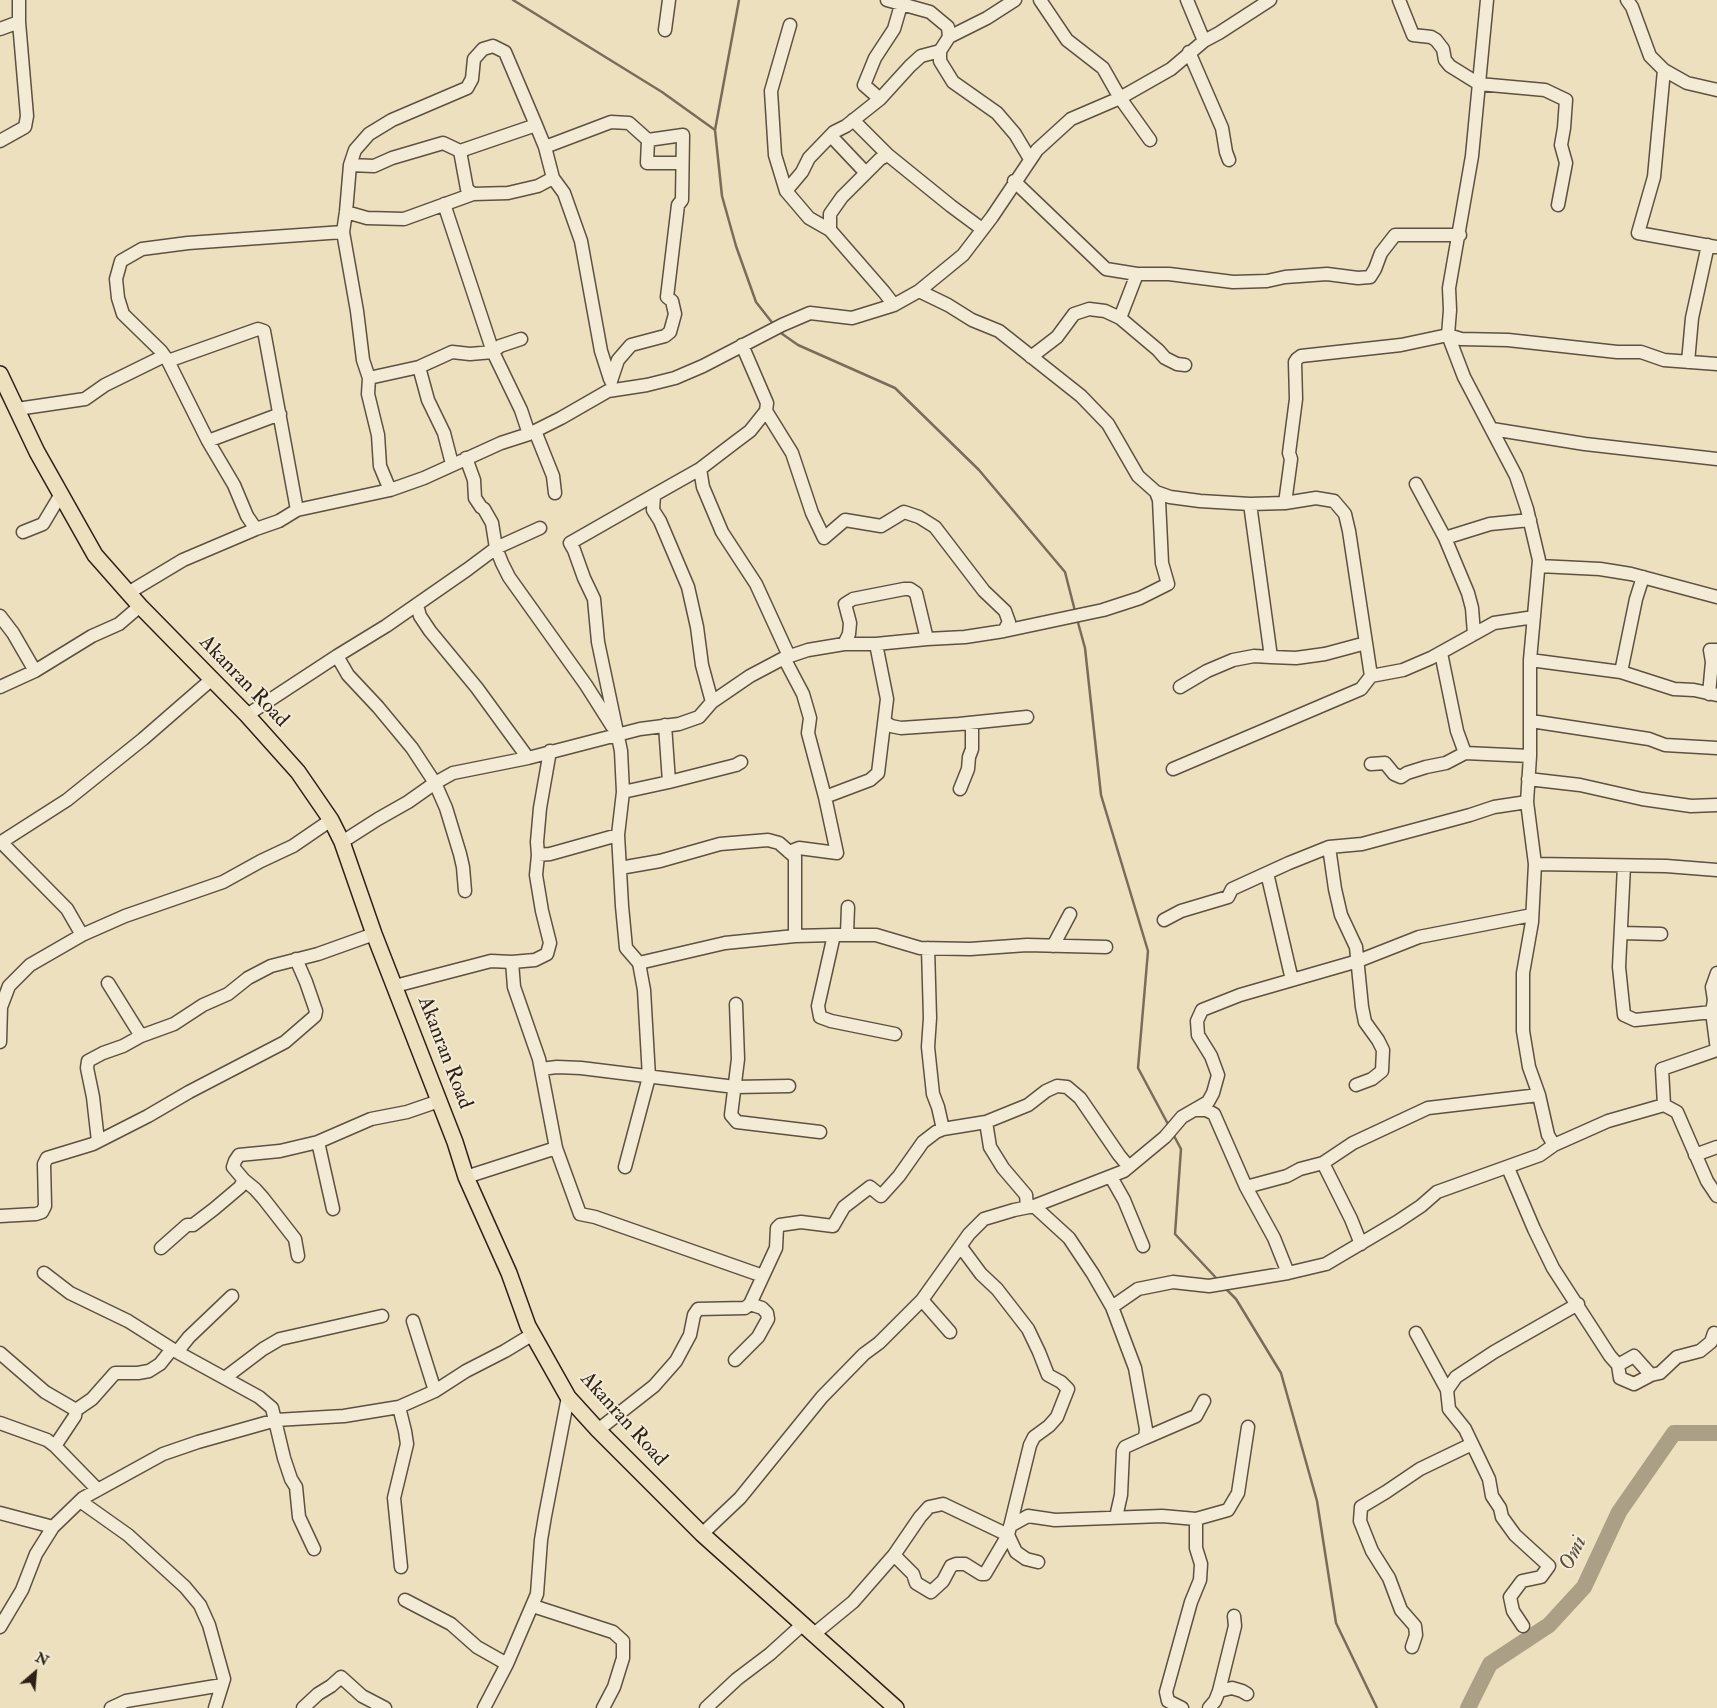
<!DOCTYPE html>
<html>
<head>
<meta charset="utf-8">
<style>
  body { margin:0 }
  #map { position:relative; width:1717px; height:1708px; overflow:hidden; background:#ece0be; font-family:"IM FELL Double Pica",serif }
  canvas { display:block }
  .north { position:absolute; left:10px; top:1648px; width:50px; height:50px; -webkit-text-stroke:4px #f3ebd5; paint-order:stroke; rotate:27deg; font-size:14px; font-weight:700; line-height:20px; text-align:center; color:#2d2117 }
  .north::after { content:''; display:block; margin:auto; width:18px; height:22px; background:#2d2117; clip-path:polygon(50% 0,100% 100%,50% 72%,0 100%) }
</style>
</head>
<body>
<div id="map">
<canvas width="1717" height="1708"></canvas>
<div class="north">N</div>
</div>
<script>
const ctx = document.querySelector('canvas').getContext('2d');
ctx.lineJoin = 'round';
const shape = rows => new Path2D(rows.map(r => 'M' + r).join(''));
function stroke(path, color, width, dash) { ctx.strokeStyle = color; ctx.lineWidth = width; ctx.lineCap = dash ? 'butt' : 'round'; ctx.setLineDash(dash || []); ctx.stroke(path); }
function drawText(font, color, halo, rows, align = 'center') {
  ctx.font = font + ' "IM FELL Double Pica",serif'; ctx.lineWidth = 4; ctx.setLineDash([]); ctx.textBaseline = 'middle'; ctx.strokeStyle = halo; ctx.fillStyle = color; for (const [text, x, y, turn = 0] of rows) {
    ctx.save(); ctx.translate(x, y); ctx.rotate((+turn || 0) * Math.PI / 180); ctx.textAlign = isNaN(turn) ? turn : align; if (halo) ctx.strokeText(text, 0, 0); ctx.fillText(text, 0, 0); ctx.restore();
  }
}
stroke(shape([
  [513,0,662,92,715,130],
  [739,0,715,130,722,196,736,246,756,302,774,325],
  [778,331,798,345,895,388,979,470,1065,572,1075,611],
  [1077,619,1085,648,1101,795,1148,951,1138,1068,1169,1126],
  [1173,1134,1181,1149,1175,1234,1219,1281],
  [1226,1289,1236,1299,1281,1373,1317,1501,1336,1623,1377,1708]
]), '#796d59', 2.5);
stroke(shape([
  [1468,1708,1490,1664,1549,1625,1584,1587,1619,1512,1674,1433,1717,1433]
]), '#ab9f85', 16);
const minor = shape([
  [887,0,930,12,948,27,949,37,940,51,940,61,953,82,997,113,1015,134,1030,159],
  [1040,0,1067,40,1103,68,1120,98,1150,140],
  [1187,0,1204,41],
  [1399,0,1413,35,1431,37,1436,40,1443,49,1445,60,1450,66,1479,84,1545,90,1566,100,1564,128,1561,145,1566,163,1558,205],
  [1487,0,1472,156,1449,288,1450,310,1448,335,1464,377,1516,476,1527,509,1539,560,1530,660,1530,756,1527,802,1535,864,1532,922,1523,973,1523,1031,1529,1067,1539,1095,1548,1135,1554,1145],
  [1627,0,1632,7,1650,56,1664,70,1687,83,1717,90],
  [790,25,771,91,775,155,786,191,809,218,830,230,884,292,894,305],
  [0,29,19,22],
  [665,30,669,0],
  [949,37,987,18,1015,0],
  [1189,52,1222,128,1226,152,1229,160],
  [1664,70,1654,177,1638,233,1717,247],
  [880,99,864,85,875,58,894,29,901,5],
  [853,120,888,155,951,206,982,229],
  [831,136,866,173],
  [0,141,25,127,27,116,19,22,19,0],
  [545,147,611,122,629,123,648,140,647,163,681,163],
  [460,151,536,125],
  [1014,181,1106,269,1137,274],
  [786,191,802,172,809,158,834,132,846,126,880,99,910,66,921,56,940,51],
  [473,194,508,193,538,186,553,178],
  [444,204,493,352,521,410,529,434],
  [346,212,367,218,404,219,473,194,467,189,460,151,443,143,392,158,374,166,350,165],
  [830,230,830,214,842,197,880,159,888,155],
  [1120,318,1137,274,1169,274,1233,282,1267,281,1285,277,1327,274,1358,278,1370,277,1375,269,1381,253,1395,235,1460,235],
  [1031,357,1057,337,1074,314,1089,309,1105,311,1120,318,1158,350,1165,358,1177,364,1185,365],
  [168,361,258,329,264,331,297,510],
  [1688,362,1692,318,1708,245],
  [419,367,428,400,444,433,452,464],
  [369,378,419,367,452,352,470,354,493,352,500,346,521,339],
  [611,381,618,360,631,345,665,336,670,332,675,314,672,301,667,297,678,205,682,200,683,135,648,140],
  [17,409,85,399,105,385,164,356],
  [766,411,792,453,812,513,824,538,845,520,881,526,904,512,919,517,935,527,984,591,1005,611,1009,622,1004,631],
  [1492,429,1585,444,1717,459],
  [535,431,553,476,555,493],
  [208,441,280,414],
  [466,458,474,480,475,498,481,507,484,509,492,523,496,548,502,563,509,577,586,685,612,726],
  [700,469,703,487,722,532,756,584,789,656],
  [1416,484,1445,538,1490,524,1530,520],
  [390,490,380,466,378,435,368,394,369,378,363,360,357,311,343,232,346,212,350,165,355,150,369,134,392,120,467,88,472,79,474,59,483,49,493,46,505,52,536,125,545,147,553,178,564,193,581,241,601,351,610,379],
  [1156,492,1170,497,1200,501,1250,504,1285,503,1316,498,1334,501,1345,514,1349,531,1371,676],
  [1285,503,1291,459,1289,453,1296,399,1295,362,1297,359,1301,356,1401,345,1448,335,1461,339,1508,340,1617,352,1641,352,1664,360,1717,364],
  [1250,504,1271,657,1296,658,1325,654,1366,643],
  [256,529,247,516,234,485,208,441,168,361,161,351,123,314,118,298,116,279,121,261,142,249,188,243,343,232],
  [23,532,43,524,61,494],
  [1445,538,1468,593,1472,608,1474,634],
  [1539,566,1600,569,1631,574,1717,597],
  [128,593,183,560,256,529,279,521,297,510,390,490,424,478,501,443,529,434,561,418,608,391,647,385,675,378,703,366,782,325,810,313,852,318,894,305,919,291,963,255,992,217,1037,150,1071,119,1120,98,1171,69,1204,41,1219,33,1270,0],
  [417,605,420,616,430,631,477,688,528,758],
  [0,616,13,633,35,671],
  [844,644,849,634,850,623,845,604,853,599,904,589,910,589,916,593,927,639],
  [1441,653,1457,731,1465,753],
  [337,656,348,675,378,707,412,748,435,783,446,808,460,854,463,867,465,891],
  [784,658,803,694,810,718,808,733,825,797],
  [1530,660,1621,672,1674,689,1694,690,1717,695],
  [1621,672,1636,599,1643,577],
  [0,687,35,671,92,636,119,624,140,606],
  [1180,687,1207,671,1233,660,1254,656,1271,657],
  [1709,694,1712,662,1710,650,1717,650],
  [712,702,702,665,697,627,688,587,660,521,653,510,654,495,700,469,734,443,750,431,766,411,767,403,742,345],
  [247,715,337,656,386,626,468,569,496,548,540,528],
  [1531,721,1649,739,1665,745,1717,748],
  [885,722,891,726,901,728,959,724,1027,717],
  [665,725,669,782],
  [1371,764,1385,763,1394,774,1401,777,1407,773,1426,767,1446,763,1465,753,1530,756],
  [1173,769,1361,689,1371,676,1403,670,1431,658,1494,623,1534,617],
  [1528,779,1580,785,1642,799,1691,806,1717,805],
  [960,789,968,769,969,757,972,749,972,723],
  [623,792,669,782,736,765,741,762],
  [1,842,67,909,82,935],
  [342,842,378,819,408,802,435,783,453,773,528,758,640,729,679,724,699,717,712,702,750,676,784,658,808,650,844,644,876,644,927,639,965,637,1004,631,1103,610,1140,598,1168,584,1162,563,1159,500,1156,492,1138,476,1108,424,1081,396,999,331,972,320,948,305,919,291],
  [0,843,67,800,143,739,212,679],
  [1329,847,1335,889,1341,915,1356,947,1362,1007,1365,1022,1378,1040,1383,1050,1382,1071,1372,1079,1356,1085],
  [789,852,799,848,837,853,825,797,870,780,878,773,887,699,876,644],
  [538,855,537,842,540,808,550,751],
  [1535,864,1666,866,1717,870],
  [1624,866,1619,967,1624,1015,1635,1020,1712,1012,1717,1050],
  [620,868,660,861,720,844,768,840,779,843,795,857,795,936],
  [1267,873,1292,980],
  [1164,920,1181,911,1228,897,1232,889,1289,863,1329,847,1362,844,1470,815,1494,807,1527,802],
  [1622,933,1661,934],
  [847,934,848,907],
  [834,935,818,1006,820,1017,831,1021,895,1034],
  [1053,946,1070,914],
  [928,948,930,1018,928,1047,933,1094,938,1107,943,1129],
  [512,962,514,987,539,1059,556,1148,580,1214,595,1217,763,1276],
  [639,963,725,943,795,936,834,935,876,935,920,948,970,949,1027,945,1106,947],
  [108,983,141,1036],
  [395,986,491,961,512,962,535,960,547,954,550,943,542,911,536,875,538,855,550,854,618,835],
  [736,1004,738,1059,731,1115,737,1122,820,1132],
  [1712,1012,1714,1000,1712,987,1717,973],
  [0,1042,1,1007,9,986,30,965,82,935,125,916,223,882,261,861,293,846,331,820],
  [541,1069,557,1067,581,1068,735,1087,789,1086],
  [1664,1105,1662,1069,1717,1050],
  [1195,1110,1206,1110,1214,1114,1246,1187,1274,1238,1288,1273],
  [986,1122,990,1147,1003,1168,1026,1195,1027,1206],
  [98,1141,93,1097,87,1068,88,1061,103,1053,123,1046,141,1036,174,1024,203,1005,228,994,248,978,271,966,318,954,374,934],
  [318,1142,333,1209],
  [1695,1155,1717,1147],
  [1323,1163,1353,1143,1428,1108,1539,1095],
  [625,1167,649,1077,644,990,639,963,626,948,622,906,618,835,623,792,621,751,598,642,594,599,584,578,574,550,570,543,654,495],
  [1508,1168,1534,1229,1553,1268,1610,1356,1618,1365,1634,1356,1651,1375],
  [466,1177,556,1148],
  [1111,1177,1124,1200,1143,1246],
  [244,1180,255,1189,263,1198,295,1239,298,1256],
  [1246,1187,1287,1176,1300,1169,1323,1163,1351,1219,1361,1244],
  [1034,1206,1069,1238,1093,1274,1112,1307,1135,1368,1146,1429,1145,1438,1125,1447,1123,1451,1121,1495,1116,1517],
  [0,1216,36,1214,42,1212,45,1206,44,1164,47,1158,93,1144,148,1116,189,1092,285,1042,315,1016,316,1011,306,982,296,959],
  [961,1247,981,1274,997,1289,1028,1329,1039,1352,1048,1375,1061,1382,1068,1389,1057,1417,1049,1426,1034,1437,1030,1445,1008,1535,1016,1552,1026,1559,1038,1562],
  [161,1248,187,1225,193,1225,214,1209,240,1187,244,1180,233,1167,235,1161,239,1155,280,1151,318,1142,371,1119,407,1112,439,1101],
  [44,1273,70,1293,128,1321,177,1352,259,1397,272,1408,284,1458,291,1479,296,1487,299,1517,314,1549],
  [922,1300,950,1332],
  [1112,1307,1138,1289,1173,1282,1209,1286,1288,1273,1326,1264,1397,1222,1421,1206,1437,1192,1540,1155,1554,1145,1608,1121,1664,1105,1677,1112,1707,1181,1717,1196],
  [413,1321,435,1391],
  [1416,1333,1447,1390,1449,1409,1465,1429,1489,1479,1492,1496,1500,1508,1502,1517,1515,1535,1549,1566,1541,1577,1522,1581,1510,1597,1513,1611,1523,1626],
  [177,1352,189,1337,232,1296],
  [0,1353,45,1392,76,1410,75,1416,55,1446],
  [735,1360,758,1337,768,1319,767,1313,762,1308,750,1304],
  [1618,1365,1620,1378,1634,1384,1651,1375,1660,1373,1677,1357,1700,1351,1711,1342,1714,1333],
  [226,1377,263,1349,280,1339,382,1316],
  [1447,1390,1456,1377,1494,1352,1578,1304],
  [399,1407,405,1431,407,1444,394,1498,401,1567],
  [76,1410,92,1399,115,1373,138,1373,149,1371,160,1364,172,1349],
  [0,1423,47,1440,55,1446,98,1490],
  [598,1430,654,1386,676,1361,690,1335,694,1315,698,1309,745,1308,750,1304,776,1248,777,1228,780,1225,801,1222,833,1226,844,1207,870,1187,881,1196,899,1176,923,1142,936,1132,943,1129,986,1122,1028,1105,1046,1091,1057,1086,1067,1087,1080,1098,1119,1155,1129,1167],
  [1145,1438,1196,1416,1204,1401],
  [80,1501,128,1535,185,1587,200,1605,209,1625,224,1679,215,1708],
  [0,1513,53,1527],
  [1010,1526,1028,1516,1055,1520,1162,1516,1196,1519,1228,1510,1238,1493,1248,1427],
  [702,1534,740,1498,822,1397,864,1354,879,1343,922,1300,969,1234,984,1219,1014,1210,1034,1206,1124,1171,1165,1137,1182,1117,1208,1102,1213,1093,1218,1075,1211,1056,1198,1035,1197,1021,1202,1010,1240,995,1358,961,1419,937,1532,915],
  [405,1600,451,1624,477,1647,507,1664],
  [533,1606,613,1632,623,1641,623,1658,614,1687,603,1708],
  [0,1627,22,1590,36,1554,53,1527,83,1498,163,1454,198,1442,276,1420,344,1416,399,1407,435,1391,466,1371,505,1351,533,1334],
  [814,1634,853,1602,894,1555,920,1517,929,1507,943,1504,1008,1535,985,1574,981,1574,965,1564,956,1564,951,1566,943,1581,931,1592,916,1583,913,1574,894,1555],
  [1412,1647,1416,1635,1415,1626,1401,1610,1389,1578,1372,1551,1360,1521,1361,1507,1386,1492,1420,1469,1472,1444],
  [1219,1691,1232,1688,1242,1691,1247,1694],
  [111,1708,126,1701,222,1685],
  [303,1708,318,1694,331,1686,341,1677,362,1696,385,1708],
  [484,1708,507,1664,537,1594,541,1540,545,1516,568,1397],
  [706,1708,737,1679,770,1654,802,1625],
  [1182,1708,1168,1701,1166,1692,1191,1602,1200,1580,1201,1564,1196,1548,1196,1519],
  [1209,1708,1215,1701,1219,1691,1235,1626,1234,1616]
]);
const major = shape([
  [0,374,37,452,95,555,140,606,247,715,298,772,331,820,342,842,374,934,455,1142,466,1177,509,1273,528,1326,568,1397,598,1430,702,1534,896,1708]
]);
stroke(minor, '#5d5141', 15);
stroke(major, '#2d2117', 18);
stroke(minor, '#f3ebd5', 12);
stroke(major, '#ece0be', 15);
drawText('21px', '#2d2117', '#f3ebd5', [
  ["Akanran Road",243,682,46],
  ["Akanran Road",444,1053,69],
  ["Akanran Road",623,1420,48]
]);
drawText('italic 22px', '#594d3e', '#f3ebd5', [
  ["Omi",1574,1554,-64]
]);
</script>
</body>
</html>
